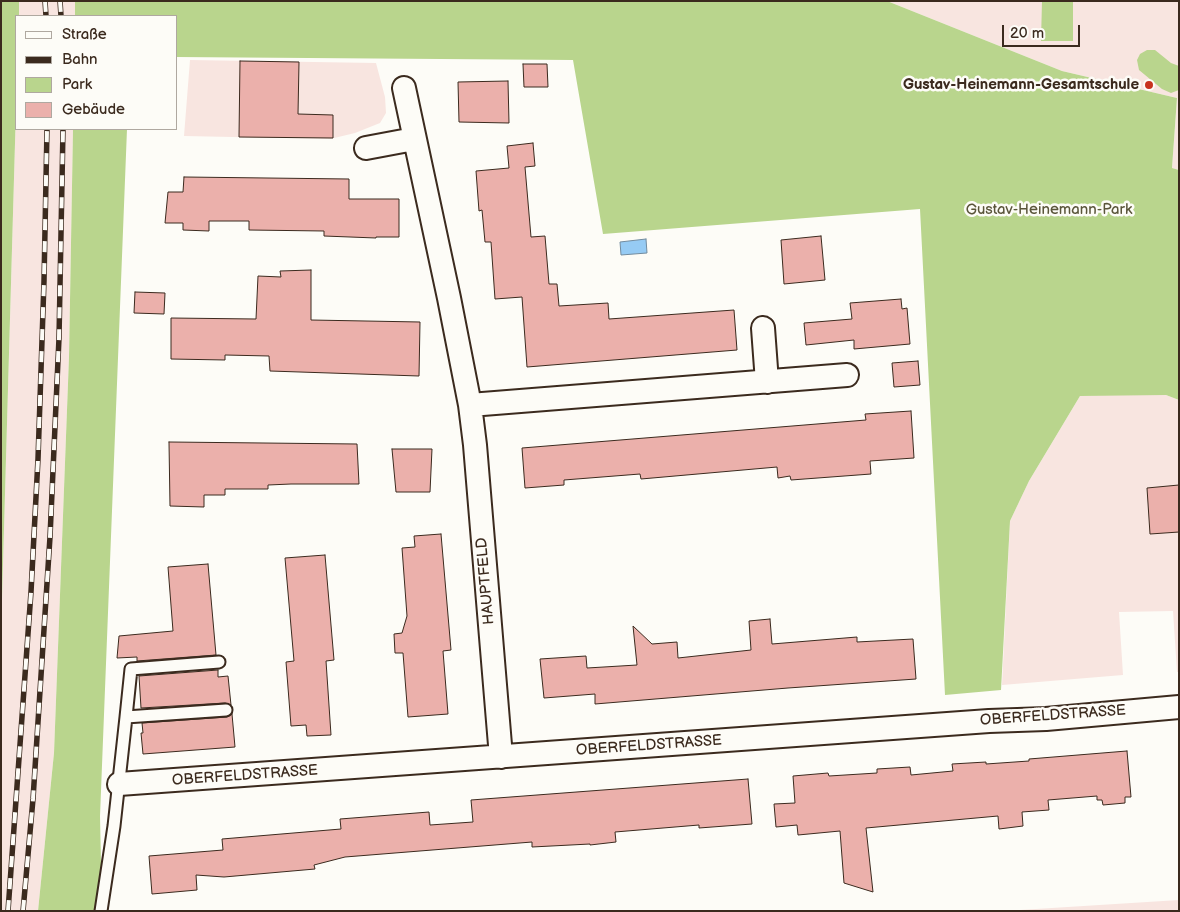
<!DOCTYPE html>
<html>
<head>
<meta charset="utf-8">
<style>
  body { margin:0 }
  #map { position:relative; width:1180px; height:912px; overflow:hidden; background:#fdfcf7; font-family:"Balsamiq Sans",sans-serif }
  canvas { display:block }
  .frame { position:absolute; inset:0; border:2px solid #3b2a1e; pointer-events:none }
  .legend { position:absolute; left:15px; top:15px; width:162px; height:115px; box-sizing:border-box; background:#fdfcf7; border:1px solid #afa8a0; margin:0; padding:6px 9px; list-style:none; font-size:15px; color:#3b2a1e }
  .legend li { display:flex; align-items:center; gap:10px; height:25px }
  .legend b { width:25px; border:1px solid #afa8a0 }
  .scale { position:absolute; left:1002px; top:25px; width:78px; height:22px; box-sizing:border-box; border:2px solid #3b2a1e; border-top:0; padding-left:6px; font-size:15px; line-height:18px; white-space:nowrap; color:#3b2a1e; -webkit-text-stroke:4px #fdfcf7; paint-order:stroke }
</style>
</head>
<body>
<div id="map">
<canvas width="1180" height="912"></canvas>
<div class="frame"></div>
<ul class="legend">
<li><b style="height:6px;background:#fdfcf7"></b>Straße</li>
<li><b style="height:6px;background:#3b2a1e"></b>Bahn</li>
<li><b style="height:14px;background:#b9d58d"></b>Park</li>
<li><b style="height:14px;background:#ebb0ab"></b>Gebäude</li>
</ul>
<div class="scale">20 m</div>
</div>
<script>
const ctx = document.querySelector('canvas').getContext('2d');
ctx.lineJoin = 'round';
function paint(path, color) { ctx.fillStyle = color; ctx.fill(path, 'evenodd'); }
const shape = rows => new Path2D(rows.map(r => 'M' + r).join(''));
function stroke(path, color, width, dash) { ctx.strokeStyle = color; ctx.lineWidth = width; ctx.lineCap = dash ? 'butt' : 'round'; ctx.setLineDash(dash || []); ctx.stroke(path); }
function drawText(font, color, halo, rows, align = 'center') {
  ctx.font = font + ' "Balsamiq Sans",sans-serif'; ctx.lineWidth = 5; ctx.setLineDash([]); ctx.textBaseline = 'middle'; ctx.strokeStyle = halo; ctx.fillStyle = color; for (const [text, x, y, turn = 0] of rows) {
    ctx.save(); ctx.translate(x, y); ctx.rotate((+turn || 0) * Math.PI / 180); ctx.textAlign = isNaN(turn) ? turn : align; if (halo) ctx.strokeText(text, 0, 0); ctx.fillText(text, 0, 0); ctx.restore();
  }
}
paint(shape([
  [19,1,75,1,75,16,19,16],
  [887,1,1179,1,1179,170,1172,168,1177,98,1062,71],
  [190,60,376,63,385,97,386,113,380,123,355,133,330,139,184,136],
  [16,108,16,129,73,129,69,357,54,753,38,911,1,911,1,634],
  [1115,394,1166,395,1179,400,1179,672,1177,672,1173,611,1119,612,1123,675,1002,685,1010,521,1029,481,1080,396],
  [1179,900,1179,911,1004,911]
]), '#f8e5e0');
paint(shape([
  [1,1,19,1,19,16,16,16,16,108,1,634],
  [75,1,887,1,1062,71,1177,98,1172,168,1179,170,1179,400,1166,395,1080,396,1029,481,1010,521,1001,690,945,695,920,209,603,234,573,60,176,57,176,16,75,16],
  [1042,1,1073,1,1073,41,1041,41],
  [1147,50,1155,50,1171,63,1179,66,1179,90,1171,93,1162,89,1139,70,1137,60,1140,54],
  [73,129,127,129,100,816,102,911,38,911,54,753,69,357]
]), '#b9d58d');
const water = shape([
  [646,239,647,253,621,255,620,242,646,239]
]);
paint(water, '#96cbf4');
stroke(water, '#728b9e', 1);
const building = shape([
  [240,61,299,62,298,114,333,115,333,138,239,137,240,61],
  [523,64,547,64,548,87,524,87,523,64],
  [508,81,509,123,459,122,458,82,508,81],
  [533,143,535,166,525,167,531,237,545,236,549,284,557,284,559,306,608,303,609,319,734,310,737,350,527,367,522,297,495,299,491,242,485,242,482,210,479,211,476,171,509,168,507,146,533,143],
  [184,177,349,179,349,199,399,199,399,237,376,237,376,238,324,236,324,231,249,230,249,221,209,221,209,231,183,230,183,223,165,223,168,192,183,192,184,177],
  [821,236,825,280,784,284,781,240,821,236],
  [311,270,311,320,420,322,419,376,270,371,269,356,225,355,225,360,171,359,171,318,256,319,258,276,281,277,280,271,311,270],
  [135,292,165,293,164,314,134,313,135,292],
  [901,299,902,309,907,308,910,344,854,349,854,340,806,345,804,323,852,319,850,303,901,299],
  [918,361,920,385,894,387,892,363,918,361],
  [911,411,914,458,870,461,871,474,791,480,790,476,778,478,777,467,641,479,640,474,564,480,564,485,525,488,522,448,866,420,865,414,911,411],
  [169,442,357,444,359,484,291,484,268,485,268,489,225,489,225,495,204,495,204,507,170,506,169,442],
  [392,449,432,449,430,492,396,492,392,449],
  [1179,485,1179,532,1150,534,1147,488,1179,485],
  [441,534,451,650,443,651,448,714,408,717,403,653,395,653,394,634,402,633,407,616,402,548,415,547,414,536,441,534],
  [325,555,334,660,326,661,331,735,307,736,306,725,291,726,286,662,294,661,285,558,325,555],
  [208,564,216,655,137,661,137,657,117,658,119,636,173,631,168,567,208,564],
  [770,619,772,644,857,637,857,642,913,639,916,679,788,688,595,704,595,694,544,698,540,659,586,656,587,668,637,665,633,626,652,644,677,642,678,658,751,650,749,621,770,619],
  [218,670,218,677,228,676,231,705,225,703,141,708,139,676,218,670],
  [232,714,235,747,143,754,141,733,143,733,142,723,227,717,232,714],
  [1127,751,1131,797,1125,797,1125,803,1103,805,1102,800,1097,800,1097,796,1048,800,1049,810,1022,812,1023,826,999,829,998,816,866,828,873,892,844,883,840,831,798,835,797,825,776,827,774,804,795,803,793,776,828,773,829,776,877,773,877,769,910,767,911,775,953,771,952,764,986,762,986,764,1029,761,1029,759,1127,751],
  [748,779,752,824,699,828,699,825,615,832,616,842,590,845,590,844,532,847,532,842,345,857,314,865,315,869,224,877,196,875,197,890,152,894,149,856,223,850,222,839,341,829,340,819,429,812,430,825,473,822,471,800,748,779]
]);
paint(building, '#ebb0ab');
stroke(building, '#3b2a1e', 1);
const lane = shape([
  [126,717,131,669,219,662],
  [101,911,114,826,126,717,226,710]
]);
const street = shape([
  [404,88,449,298,470,405,475,445,501,757],
  [366,148,414,139],
  [763,328,767,382],
  [470,405,847,375],
  [119,784,989,721,1046,719,1179,707]
]);
stroke(lane, '#3b2a1e', 15);
stroke(street, '#3b2a1e', 26);
stroke(lane, '#fdfcf7', 11);
stroke(street, '#fdfcf7', 22);
const rail = shape([
  [45,1,46,16],
  [60,1,61,16],
  [8,911,31,592,38,459,44,281,47,129],
  [23,911,33,799,50,537,59,338,63,129]
]);
stroke(rail, '#3b2a1e', 5.5);
stroke(rail, '#fdfcf7', 4, [11]);
for (const [x, y, r, color] of [
  [1149,85,5,"#c8321e"]
]) { const dot = new Path2D(); dot.arc(x, y, r, 0, 2 * Math.PI); ctx.fillStyle = color; ctx.fill(dot); stroke(dot, '#fdfcf7', 2); }
drawText('bold 15px', '#3b2a1e', '#fdfcf7', [
  ["Gustav-Heinemann-Gesamtschule",1139,85]
], 'right');
drawText('15px', '#5a553a', '#fdfcf7', [
  ["Gustav-Heinemann-Park",1049,210]
]);
drawText('15px', '#3b2a1e', '#fdfcf7', [
  ["HAUPTFELD",486,581,-95],
  ["OBERFELDSTRASSE",1053,716,-4],
  ["OBERFELDSTRASSE",649,746,-4],
  ["OBERFELDSTRASSE",245,776,-4]
]);
</script>
</body>
</html>
